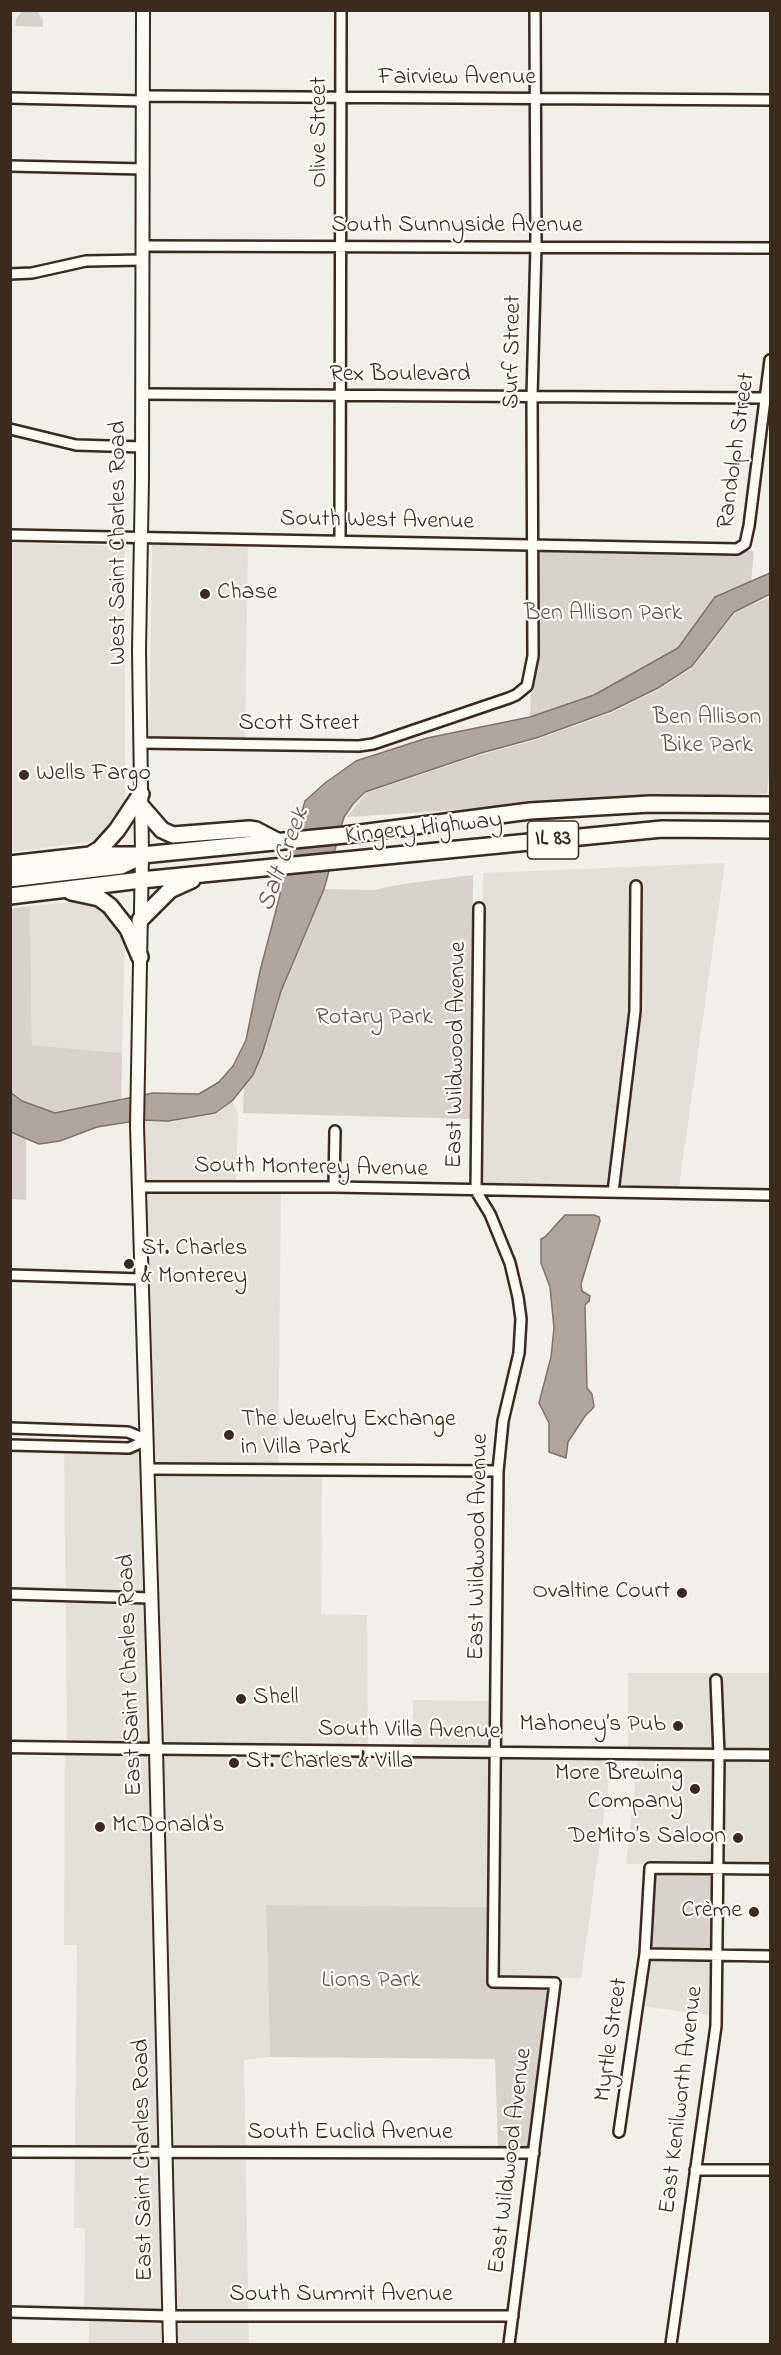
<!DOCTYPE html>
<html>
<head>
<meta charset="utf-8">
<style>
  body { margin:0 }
  #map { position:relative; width:781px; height:2355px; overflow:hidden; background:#f1efea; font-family:"Indie Flower",sans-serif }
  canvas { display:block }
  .frame { position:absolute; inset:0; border:12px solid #3b2a1e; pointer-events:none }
</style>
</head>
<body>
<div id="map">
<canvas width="781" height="2355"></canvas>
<div class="frame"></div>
</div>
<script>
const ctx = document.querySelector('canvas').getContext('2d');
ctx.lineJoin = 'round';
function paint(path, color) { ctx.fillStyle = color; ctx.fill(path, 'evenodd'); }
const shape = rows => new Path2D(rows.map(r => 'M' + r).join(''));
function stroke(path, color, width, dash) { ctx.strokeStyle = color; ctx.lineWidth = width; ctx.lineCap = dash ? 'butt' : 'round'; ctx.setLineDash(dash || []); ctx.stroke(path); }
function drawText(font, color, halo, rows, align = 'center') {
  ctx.font = font + ' "Indie Flower",sans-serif'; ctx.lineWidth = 4.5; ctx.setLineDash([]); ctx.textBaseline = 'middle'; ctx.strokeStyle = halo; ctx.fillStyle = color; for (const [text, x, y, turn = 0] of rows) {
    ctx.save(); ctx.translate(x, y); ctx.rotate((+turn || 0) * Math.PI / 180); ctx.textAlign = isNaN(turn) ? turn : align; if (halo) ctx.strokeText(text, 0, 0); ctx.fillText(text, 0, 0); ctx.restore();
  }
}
paint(shape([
  [10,543,125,546,125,803,114,824,96,841,11,852],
  [152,543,248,545,245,740,149,738],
  [725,863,679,1187,480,1187,483,873],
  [84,901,99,903,117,924,125,940,122,1053,32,1045,30,906],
  [232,1101,238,1113,236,1182,143,1182,142,1120,168,1121,215,1113],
  [144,1192,281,1194,278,1465,151,1465],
  [64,1443,142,1445,152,1745,67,1743],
  [150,1472,322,1474,321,1614,367,1615,368,1746,159,1744],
  [628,1673,770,1673,770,1752,628,1750],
  [413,1700,493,1701,492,1749,413,1746],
  [65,1749,152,1751,166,2313,84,2312,85,2228,74,2228,77,1945,64,1945],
  [160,1754,492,1755,489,1907,266,1905,270,2057,244,2060,249,2344,174,2344],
  [499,1756,612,1758,581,1978,497,1978],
  [638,1758,770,1758,770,1866,626,1864],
  [648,1958,717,1959,717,2016,641,2006],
  [89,2316,166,2318,166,2344,89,2344]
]), '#e3e0da');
paint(shape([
  [23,10,37,11,43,20,43,27,15,26,16,19],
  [540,551,544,550,754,551,751,583,723,592,715,597,678,648,594,695,530,717,531,690,537,671,538,657,537,559],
  [770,598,770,760,767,794,673,796,347,817,366,793,480,755,535,740,611,713,658,690,692,668,736,612,754,603],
  [473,875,471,1119,243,1113,244,1088,253,1075,262,1054,281,991,324,889,373,890,403,884],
  [30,906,32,1045,122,1053,121,1123,97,1127,60,1141,39,1144,26,1139,26,1200,11,1199,10,909],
  [653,1871,715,1872,714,1952,649,1952],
  [266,1905,489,1907,488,1988,549,1990,530,2150,498,2149,495,2059,270,2057]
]), '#d7d2cc');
const water = shape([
  [770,573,770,594,734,612,692,666,658,688,611,711,536,738,481,753,365,792,353,804,344,817,324,889,281,991,262,1054,253,1075,232,1101,215,1113,168,1121,142,1120,97,1127,60,1141,39,1144,11,1132,10,1092,22,1101,55,1113,153,1093,199,1094,219,1082,233,1066,246,1040,260,971,280,895,280,884,305,801,325,783,356,761,427,738,530,717,594,695,678,648,715,597,770,573],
  [565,1215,594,1215,599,1217,600,1221,581,1284,582,1291,590,1296,589,1301,585,1305,587,1388,592,1394,594,1407,585,1416,568,1442,566,1458,549,1452,549,1423,539,1403,551,1357,554,1328,550,1287,541,1263,541,1239,545,1237,565,1215]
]);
paint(water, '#aea69f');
stroke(water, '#80746b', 1.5);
const minor = shape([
  [143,96,770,100],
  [10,98,143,101],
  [10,166,143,169],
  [142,246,770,248],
  [10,274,32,273,86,261,142,260],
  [142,394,766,398],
  [10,429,76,445,142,447],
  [10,535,737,549,745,544,749,526,770,360],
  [340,541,341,10],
  [140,743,359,746,373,744,509,698,516,695,527,686,533,656,532,396,536,247,535,10],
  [479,908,476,1191,490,1214,510,1263,518,1297,521,1319,519,1353,503,1421,498,1471,493,1982,555,1983,509,2344],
  [139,1187,334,1187,770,1195],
  [334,1187,335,1131],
  [613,1192,635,1011,636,886],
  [10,1275,142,1279],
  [10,1428,128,1432,147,1440],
  [10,1445,129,1448,147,1440],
  [147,1469,498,1471],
  [10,1594,151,1598],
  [156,1749,770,1755],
  [645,1954,770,1956],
  [619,2132,645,1954,650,1868,770,1869],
  [10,2152,534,2153],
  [695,2170,770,2170],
  [10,2312,169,2316,513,2316],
  [671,2344,716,2026,719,1754,716,1680]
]);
const tertiary = shape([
  [10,1747,156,1749]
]);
const secondary = shape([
  [143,10,142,478,139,650,142,855,137,1126,156,1749,170,2344]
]);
const trunk = shape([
  [141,806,162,830,173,835,249,829,256,830,279,842],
  [90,855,100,849,117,830,141,794],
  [10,864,90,855,142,855,345,835,530,811,650,804,770,805],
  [10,879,121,866,140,857],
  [71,892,99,898,110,906,128,929,140,957],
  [10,896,141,880,662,829,770,830],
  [140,920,170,890,192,880]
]);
stroke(minor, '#3b2a1e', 14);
stroke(tertiary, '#3b2a1e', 15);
stroke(secondary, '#3b2a1e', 16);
stroke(trunk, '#3b2a1e', 20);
stroke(minor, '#fdfcf7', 9);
stroke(tertiary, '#fdfcf7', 10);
stroke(secondary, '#fdfcf7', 12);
stroke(trunk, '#fdfcf7', 15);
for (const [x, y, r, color] of [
  [205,594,6,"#3b2a1e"],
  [24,775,6,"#3b2a1e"],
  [129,1264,6,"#3b2a1e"],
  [229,1435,6,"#3b2a1e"],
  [682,1593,6,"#3b2a1e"],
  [241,1699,6,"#3b2a1e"],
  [678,1726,6,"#3b2a1e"],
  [234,1763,6,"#3b2a1e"],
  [695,1789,6,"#3b2a1e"],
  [100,1827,6,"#3b2a1e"],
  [738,1838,6,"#3b2a1e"],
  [754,1912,6,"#3b2a1e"]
]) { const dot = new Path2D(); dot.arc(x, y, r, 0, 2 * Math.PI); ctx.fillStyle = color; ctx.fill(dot); stroke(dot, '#fdfcf7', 2); }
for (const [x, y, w] of [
  [553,840,51]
]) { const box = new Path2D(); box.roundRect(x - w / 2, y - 19, w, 38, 4.5); ctx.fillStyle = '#fdfcf7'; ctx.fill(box); stroke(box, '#3b2a1e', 1.5); }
drawText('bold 22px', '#3b2a1e', null, [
  ["IL 83",553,840]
]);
drawText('24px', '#3b2a1e', '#fdfcf7', [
  ["Fairview Avenue",457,79],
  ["Olive Street",321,132,-90],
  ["South Sunnyside Avenue",457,227],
  ["Surf Street",514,352,-89],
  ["Rex Boulevard",400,376],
  ["Randolph Street",738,451,-82],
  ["South West Avenue",377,522,1],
  ["West Saint Charles Road",120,543,-90],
  ["Scott Street",299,725],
  ["Kingery Highway",424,830,-6],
  ["East Wildwood Avenue",458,1055,-89],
  ["South Monterey Avenue",311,1169,1],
  ["East Wildwood Avenue",480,1547,-89],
  ["East Saint Charles Road",132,1675,-92],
  ["South Villa Avenue",409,1732,1],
  ["Myrtle Street",613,2040,-82],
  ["East Kenilworth Avenue",683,2100,-83],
  ["South Euclid Avenue",350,2134],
  ["East Saint Charles Road",145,2160,-91],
  ["East Wildwood Avenue",512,2161,-83],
  ["South Summit Avenue",341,2296]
]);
drawText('24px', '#3b2a1e', '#fdfcf7', [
  ["Chase",217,594],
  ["Wells Fargo",36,775],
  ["St. Charles",141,1250],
  ["& Monterey",141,1278],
  ["The Jewelry Exchange",241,1421],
  ["in Villa Park",241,1449],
  ["Ovaltine Court",670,1593,"right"],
  ["Shell",253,1699],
  ["Mahoney’s Pub",666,1726,"right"],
  ["St. Charles & Villa",246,1763],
  ["More Brewing",683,1775,"right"],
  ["Company",683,1803,"right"],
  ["McDonald's",112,1827],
  ["DeMito’s Saloon",726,1838,"right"],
  ["Crème",742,1912,"right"]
], 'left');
drawText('24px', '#62544a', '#fdfcf7', [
  ["Ben Allison Park",603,615],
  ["Ben Allison",707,719],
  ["Bike Park",707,747],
  ["Rotary Park",374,1019],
  ["Lions Park",371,1982]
]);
drawText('italic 26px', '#63554b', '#fdfcf7', [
  ["Salt Creek",285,860,-70]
]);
</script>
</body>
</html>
